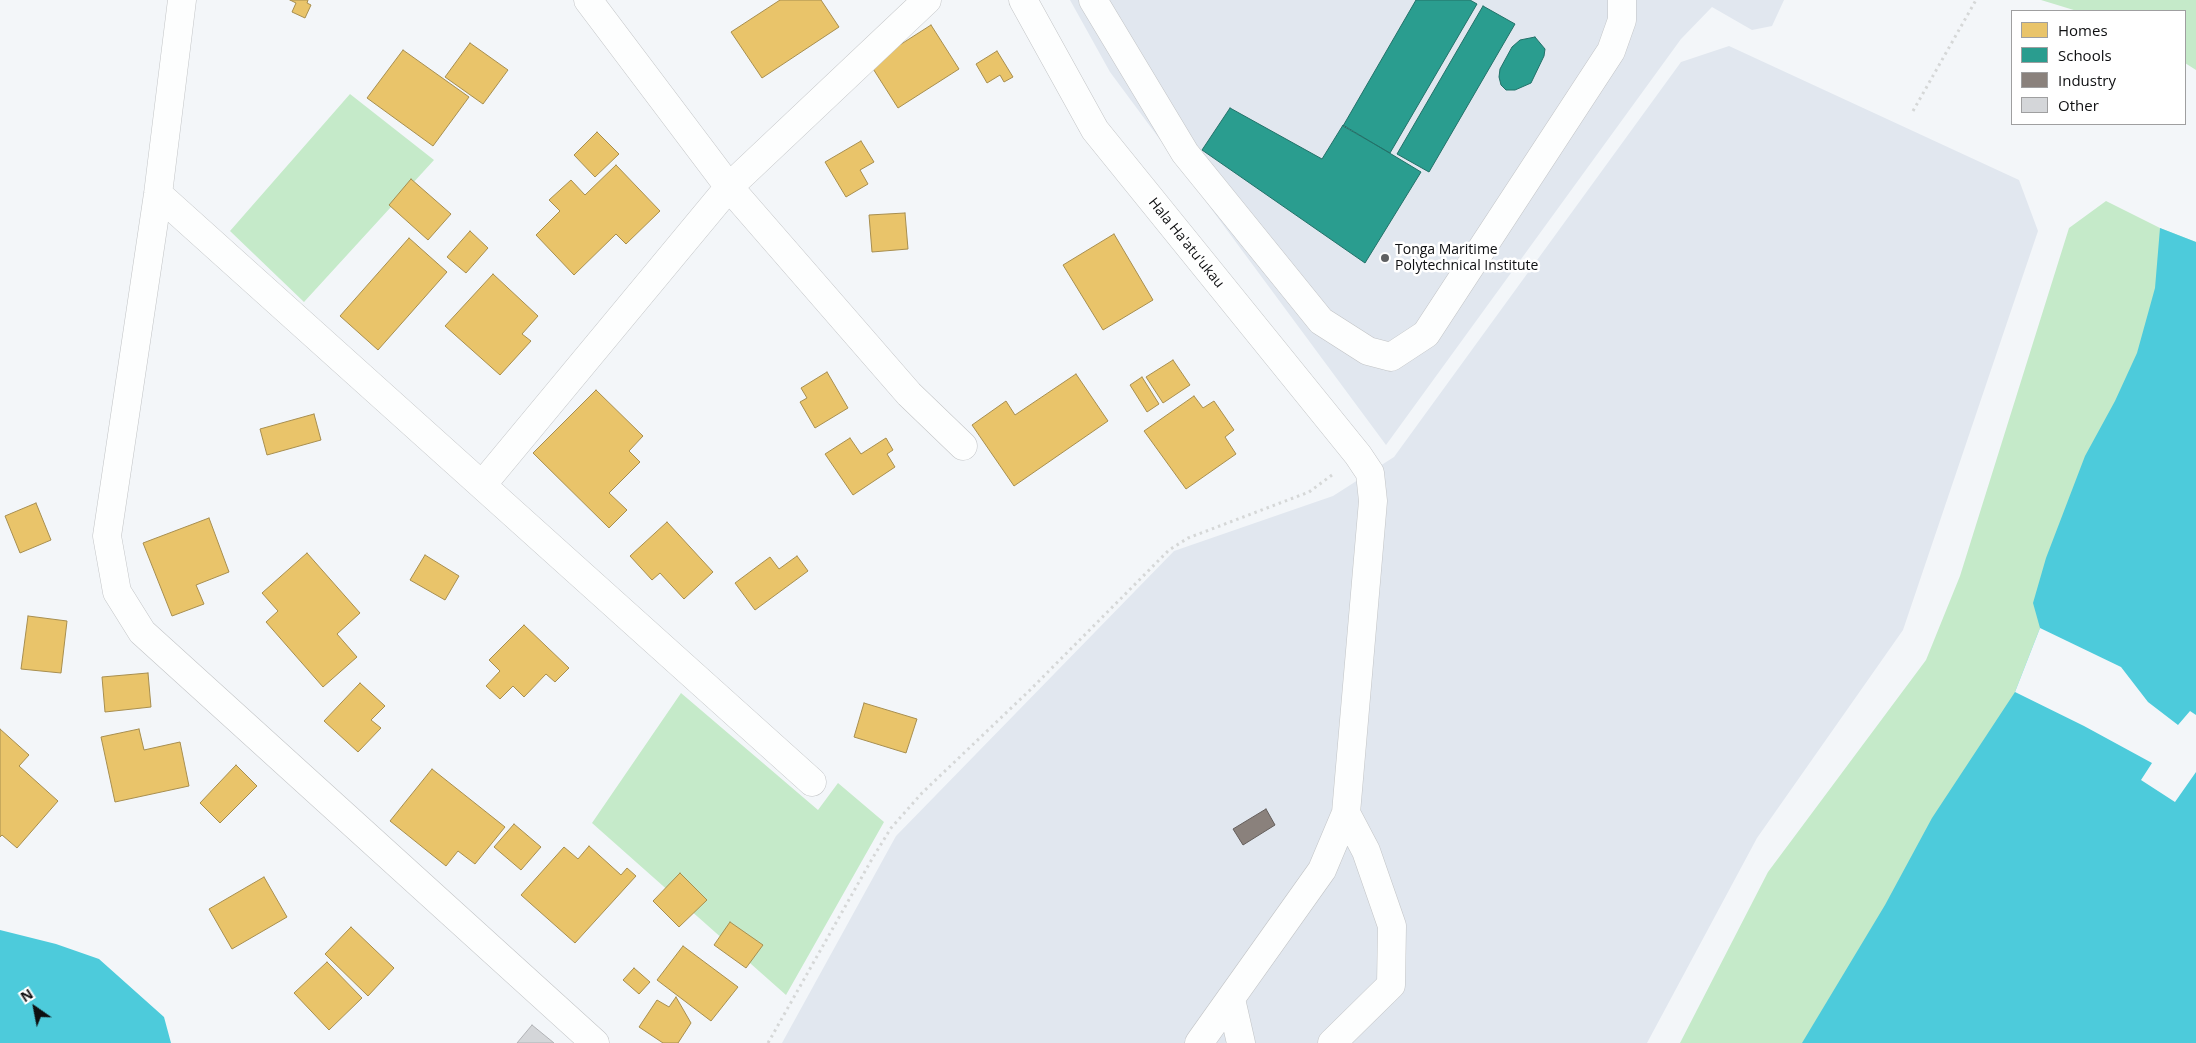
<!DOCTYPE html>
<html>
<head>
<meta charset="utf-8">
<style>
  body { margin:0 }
  #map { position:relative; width:2196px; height:1043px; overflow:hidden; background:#f3f6f9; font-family:"Open Sans",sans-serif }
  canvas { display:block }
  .legend { position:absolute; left:2011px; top:10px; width:175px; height:115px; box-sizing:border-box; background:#fff; border:1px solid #9f9fa0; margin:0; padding:6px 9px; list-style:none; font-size:15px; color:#0e0f11 }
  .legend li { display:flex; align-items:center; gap:10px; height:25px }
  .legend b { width:25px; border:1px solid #9f9fa0 }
  .north { position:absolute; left:10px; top:983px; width:50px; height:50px; -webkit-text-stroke:4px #fff; paint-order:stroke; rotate:327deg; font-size:14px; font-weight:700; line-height:20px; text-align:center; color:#0e0f11 }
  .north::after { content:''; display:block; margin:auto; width:18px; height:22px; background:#0e0f11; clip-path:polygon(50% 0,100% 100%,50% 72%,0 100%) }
</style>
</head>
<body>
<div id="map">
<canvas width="2196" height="1043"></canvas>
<ul class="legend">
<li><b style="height:14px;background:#e9c46a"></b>Homes</li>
<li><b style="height:14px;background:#2a9d8f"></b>Schools</li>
<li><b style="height:14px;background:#8a817c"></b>Industry</li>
<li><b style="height:14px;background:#d4d6d9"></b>Other</li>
</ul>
<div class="north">N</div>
</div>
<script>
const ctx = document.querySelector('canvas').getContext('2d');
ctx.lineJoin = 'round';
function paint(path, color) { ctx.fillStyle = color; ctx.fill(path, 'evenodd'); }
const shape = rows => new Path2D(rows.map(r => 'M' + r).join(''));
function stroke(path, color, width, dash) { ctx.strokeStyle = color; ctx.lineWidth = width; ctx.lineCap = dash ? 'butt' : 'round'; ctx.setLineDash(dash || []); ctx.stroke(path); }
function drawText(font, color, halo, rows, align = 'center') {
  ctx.font = font + ' "Open Sans",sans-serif'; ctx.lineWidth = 5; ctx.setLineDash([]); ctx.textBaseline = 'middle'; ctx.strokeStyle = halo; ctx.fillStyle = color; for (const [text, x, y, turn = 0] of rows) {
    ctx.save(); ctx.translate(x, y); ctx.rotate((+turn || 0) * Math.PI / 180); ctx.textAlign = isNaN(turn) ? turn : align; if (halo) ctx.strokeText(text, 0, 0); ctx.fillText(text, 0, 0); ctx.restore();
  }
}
paint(shape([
  [1070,0,1784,0,1772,26,1752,30,1712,7,1681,39,1386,445,1110,72],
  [1729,46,2019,180,2038,231,1903,630,1757,838,1647,1043,782,1043,896,836,1174,551,1333,496,1394,457,1681,62]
]), '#e1e7ef');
paint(shape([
  [2041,0,2196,0,2196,70,2185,63,2185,11,2077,11],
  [350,94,434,160,304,302,230,231],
  [2106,201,2160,228,2196,242,1896,1043,1680,1043,1768,872,1926,660,1960,576,2069,228],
  [681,693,818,810,838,783,884,822,786,995,592,823]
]), '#c5eac9');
paint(shape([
  [2160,228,2196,242,2196,1043,1802,1043,1885,905,1932,818,2015,692,2040,628,2033,603,2046,558,2085,456,2115,401,2137,353,2155,288],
  [0,930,56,944,99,959,164,1017,171,1043,0,1043]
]), '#4dcbdb');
paint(shape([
  [2040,628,2121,667,2148,702,2178,725,2190,711,2196,715,2196,772,2175,802,2141,780,2152,763,2084,726,2015,692]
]), '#f3f6f9');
const homes = shape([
  [290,0,308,0,307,3,311,5,305,18,292,12,296,3,290,0],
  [780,0,821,0,839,27,762,78,731,32,780,0],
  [931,25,959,69,898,108,870,64,931,25],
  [470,43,508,70,483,104,445,77,470,43],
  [403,50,469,97,433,146,367,98,403,50],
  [997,51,1013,77,1004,82,1000,75,987,83,976,64,997,51],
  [597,132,619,154,595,177,574,155,597,132],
  [861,141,874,162,860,170,868,184,846,197,825,162,861,141],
  [616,165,660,211,626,244,616,234,574,275,536,235,560,211,549,200,571,180,585,195,616,165],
  [411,179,451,214,428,240,389,205,411,179],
  [905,213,908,249,872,252,869,215,905,213],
  [470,231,488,248,466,273,447,257,470,231],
  [1114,234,1153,300,1103,330,1063,265,1114,234],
  [409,238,447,272,378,350,340,316,409,238],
  [493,274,538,316,522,334,531,341,500,375,445,326,493,274],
  [1173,360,1190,385,1163,403,1146,377,1173,360],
  [827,372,848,408,815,428,800,402,807,398,801,388,827,372],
  [1076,374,1108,421,1014,486,972,425,1006,401,1015,415,1076,374],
  [1142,377,1159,404,1147,412,1130,385,1142,377],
  [596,390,643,436,629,451,640,462,609,493,627,510,609,528,533,453,596,390],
  [1194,396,1203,408,1214,401,1234,430,1225,437,1236,454,1186,489,1144,431,1194,396],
  [314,414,321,440,267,455,260,429,314,414],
  [850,438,861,454,886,438,893,450,887,454,895,467,853,495,825,454,850,438],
  [36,503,51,540,20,553,5,516,36,503],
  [209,518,229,572,196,585,204,604,172,616,143,543,209,518],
  [667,522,713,572,684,599,660,573,652,580,630,556,667,522],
  [307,553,360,613,337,634,357,657,323,687,266,622,278,611,262,593,307,553],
  [425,555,459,576,445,600,410,580,425,555],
  [797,556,808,571,755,610,735,583,770,557,779,569,797,556],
  [28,616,67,621,61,673,21,669,28,616],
  [524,625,569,668,555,682,546,674,524,697,513,686,500,699,486,686,500,671,489,660,524,625],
  [148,673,151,707,105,712,102,677,148,673],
  [360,683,385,706,371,720,381,728,358,752,324,721,360,683],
  [864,703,917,719,906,753,854,737,864,703],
  [0,729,29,755,19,766,58,801,17,848,2,835,0,837,0,729],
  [139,729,144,750,180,742,189,786,115,802,101,737,139,729],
  [236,765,257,786,220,823,200,803,236,765],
  [432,769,505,827,475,864,458,851,446,866,390,821,432,769],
  [514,824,541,847,521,870,494,847,514,824],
  [589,846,621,875,627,868,636,876,575,943,521,895,564,847,578,859,589,846],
  [680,873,707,900,679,927,653,901,680,873],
  [264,877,287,917,232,949,209,909,264,877],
  [730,922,763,945,746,968,714,945,730,922],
  [351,927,394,968,368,996,325,954,351,927],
  [683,946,738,987,711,1021,657,980,683,946],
  [327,962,362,998,329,1030,294,993,327,962],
  [634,968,650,982,639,994,623,980,634,968],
  [676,997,691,1023,678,1043,663,1043,639,1027,657,1000,669,1007,676,997]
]);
paint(homes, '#e9c46a');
stroke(homes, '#a78e4f', 1);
const schools = shape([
  [1416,0,1470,0,1477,4,1390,153,1343,126,1416,0],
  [1483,6,1515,24,1429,172,1397,154,1483,6],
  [1535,37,1545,49,1544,56,1531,83,1515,90,1506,90,1501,85,1499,77,1500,69,1512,47,1520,40,1535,37],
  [1230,108,1322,159,1343,125,1421,172,1365,263,1202,150,1230,108]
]);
paint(schools, '#2a9d8f');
stroke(schools, '#227269', 1);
const industry = shape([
  [1266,809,1275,825,1243,845,1233,829,1266,809]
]);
paint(industry, '#8a817c');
stroke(industry, '#655f5c', 1);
const building = shape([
  [532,1025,554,1043,517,1043,532,1025]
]);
paint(building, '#d4d6d9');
stroke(building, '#b0b2b5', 1);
const minor = shape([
  [182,0,158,194,107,536,117,592,142,632,595,1043],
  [588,0,729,187,927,0],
  [1023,0,1095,130,1358,455,1370,473,1373,501,1346,813,1322,870,1199,1043],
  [1093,0,1185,153,1321,321,1368,351,1391,357,1426,334,1611,51,1622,20,1622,0],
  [158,194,812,782],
  [482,485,729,187,909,394,963,446],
  [1231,999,1241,1043],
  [1332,1043,1391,985,1392,926,1366,851,1346,813]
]);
stroke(minor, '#c2c4c6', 29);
stroke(shape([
  [1913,111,1976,0],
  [768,1043,872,859,891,828,922,793,1029,691,1169,550,1188,538,1309,492,1332,475]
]), '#d5d7d7', 3, [2.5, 4]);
stroke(minor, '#fdfefe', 28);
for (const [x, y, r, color] of [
  [1385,258,5,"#5e6062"]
]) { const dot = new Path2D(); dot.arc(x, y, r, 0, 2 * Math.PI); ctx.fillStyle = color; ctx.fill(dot); stroke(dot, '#fff', 2); }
drawText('14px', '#0e0f11', '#fff', [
  ["Hala Ha'atu'ukau",1186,243,51]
]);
drawText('14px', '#0e0f11', '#fff', [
  ["Tonga Maritime",1395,250],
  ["Polytechnical Institute",1395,266]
], 'left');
</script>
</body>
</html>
